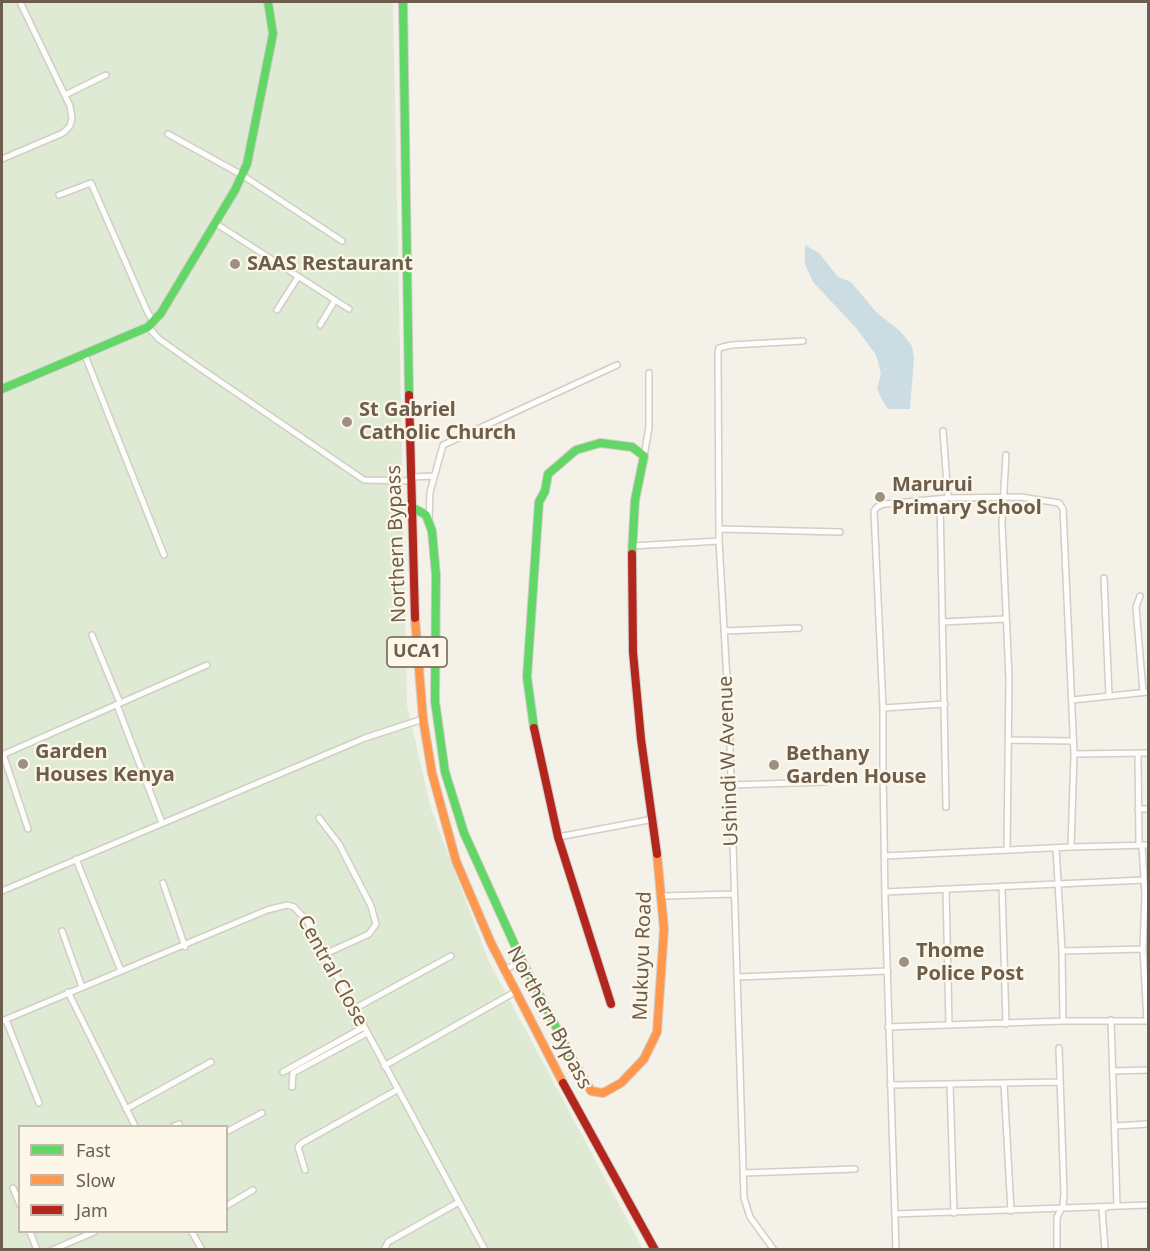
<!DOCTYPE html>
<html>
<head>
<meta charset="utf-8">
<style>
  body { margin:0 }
  #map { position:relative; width:1150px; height:1251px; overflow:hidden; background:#f4f1e8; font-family:"Noto Sans",sans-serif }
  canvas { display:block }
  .frame { position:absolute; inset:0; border:3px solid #6d5d4c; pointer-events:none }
  .legend { position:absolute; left:18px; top:1125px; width:210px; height:108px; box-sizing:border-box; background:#fcf7e8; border:2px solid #c3b9aa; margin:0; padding:8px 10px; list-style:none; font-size:18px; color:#6d5d4c }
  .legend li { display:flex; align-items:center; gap:12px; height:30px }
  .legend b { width:30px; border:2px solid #c3b9aa }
</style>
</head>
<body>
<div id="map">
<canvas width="1150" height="1251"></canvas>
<div class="frame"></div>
<ul class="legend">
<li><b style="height:8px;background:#63d668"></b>Fast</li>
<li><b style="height:8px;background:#ff974d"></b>Slow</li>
<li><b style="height:8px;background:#b3261e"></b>Jam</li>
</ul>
</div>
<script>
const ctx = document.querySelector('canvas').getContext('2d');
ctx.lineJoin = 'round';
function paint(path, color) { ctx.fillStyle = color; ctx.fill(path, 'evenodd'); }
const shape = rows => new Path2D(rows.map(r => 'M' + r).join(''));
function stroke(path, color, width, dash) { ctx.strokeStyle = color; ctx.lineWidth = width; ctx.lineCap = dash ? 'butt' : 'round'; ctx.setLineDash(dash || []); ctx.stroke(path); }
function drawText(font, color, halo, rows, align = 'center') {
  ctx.font = font + ' "Noto Sans",sans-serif'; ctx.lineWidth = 4.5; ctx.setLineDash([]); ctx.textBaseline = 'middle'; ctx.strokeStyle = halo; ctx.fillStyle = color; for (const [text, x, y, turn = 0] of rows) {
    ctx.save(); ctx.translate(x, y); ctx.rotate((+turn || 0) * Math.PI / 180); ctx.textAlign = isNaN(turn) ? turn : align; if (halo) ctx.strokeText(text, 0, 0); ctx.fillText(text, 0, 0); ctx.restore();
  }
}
paint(shape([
  [2,2,393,2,407,705,431,809,489,962,643,1249,2,1250],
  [20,1126,226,1126,226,1232,20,1232]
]), '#deead4');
paint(shape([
  [805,245,819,253,838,277,851,282,877,313,900,331,912,346,914,358,910,409,888,409,882,400,877,389,881,373,876,355,857,329,813,282,805,264]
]), '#cbdde2');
const street = shape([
  [65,95,106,75],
  [168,134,242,175,342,241],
  [2,159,63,133,70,126,72,118,70,106,20,2],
  [59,195,91,183,147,311,151,318,156,319],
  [215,223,349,309],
  [277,310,298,277],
  [320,325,335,300],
  [148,327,159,339,200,368,364,480,411,481],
  [84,353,164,555],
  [943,431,948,498],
  [1006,455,1002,523,1009,678,1007,849],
  [644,456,649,427,649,373],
  [411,477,434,476],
  [940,500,946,807],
  [429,519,430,492,443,445,617,365],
  [719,529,840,532],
  [632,546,719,541],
  [1104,578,1109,696],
  [1140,596,1136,607,1143,692],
  [942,622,1005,619],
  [724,631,799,628],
  [92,635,120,703],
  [1072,700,1148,692],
  [117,705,162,823],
  [883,708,945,704],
  [1010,740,1073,741],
  [3,754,28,829],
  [1074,754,1148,753],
  [1138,754,1139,845],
  [2,755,207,665],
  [731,785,826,782],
  [1138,809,1148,809],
  [319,818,339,844,371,906,376,924,369,934,325,954],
  [558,837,654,819],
  [1142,845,1145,895,1143,949],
  [1071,847,1148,845],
  [1056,848,1062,951,1063,1021],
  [884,856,1071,847,1074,754,1063,509,1059,503,1021,497,948,498,884,504,877,507,874,511,883,708,883,768,885,899,896,1250],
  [76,859,121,971],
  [163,883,185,947],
  [1002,886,1006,1024],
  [946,889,949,1025],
  [2,891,365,738,423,719],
  [885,892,1144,880],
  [663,896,734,894],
  [62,931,82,987],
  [1062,951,1143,949,1147,1021],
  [504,970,522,961],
  [738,977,888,971],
  [68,992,135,1126],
  [354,1009,451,956],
  [6,1020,39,1103],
  [1111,1020,1117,1206],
  [2,1021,267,910,287,905,294,907,307,921,485,1250],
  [888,1027,1063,1021,1148,1021],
  [384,1066,515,992],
  [1114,1071,1148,1070],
  [283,1072,364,1027],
  [950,1084,954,1213],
  [1004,1084,1011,1211],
  [890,1085,1060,1082],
  [292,1087,293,1073,367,1033],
  [126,1109,211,1062],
  [174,1126,179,1124],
  [1115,1126,1148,1124],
  [226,1132,262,1113],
  [305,1170,298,1147,302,1143,397,1090],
  [744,1173,855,1169],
  [13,1188,20,1205],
  [226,1206,253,1190],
  [1105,1208,1102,1208,1105,1250],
  [895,1214,1148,1205],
  [30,1232,37,1250],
  [192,1232,202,1250],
  [52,1250,94,1232],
  [384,1250,388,1242,459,1202],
  [774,1250,750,1217,744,1198,729,715,719,541,718,352,719,348,731,345,803,341],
  [1057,1250,1057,1217,1063,1206,1064,1194,1059,1048]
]);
const fast = shape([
  [403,2,409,395],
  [2,389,148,327,161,313,235,190,247,164,273,34,268,2],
  [412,507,426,515,432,531,436,575,435,701,445,772,464,833,522,961,574,1062],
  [534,728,527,677,539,502,545,491,548,474,576,450,600,443,632,447,644,456,635,500,632,554]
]);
const slow = shape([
  [415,618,423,719,432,773,456,861,491,943,563,1083],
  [574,1062,591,1091,603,1093,621,1083,644,1059,657,1032,664,929,657,854]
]);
const jam = shape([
  [409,395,415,618],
  [632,554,633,652,641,739,657,854],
  [534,728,558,837,611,1004],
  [563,1083,655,1250]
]);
stroke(street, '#d2cec6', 8);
stroke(fast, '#d3cec7', 10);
stroke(slow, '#d3cec7', 10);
stroke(jam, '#d3cec7', 10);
stroke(street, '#fdfdfc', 5);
stroke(fast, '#63d668', 8);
stroke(slow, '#ff974d', 8);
stroke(jam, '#b3261e', 8);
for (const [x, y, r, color] of [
  [235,264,6,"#9c9183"],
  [347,422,6,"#9c9183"],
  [880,497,6,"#9c9183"],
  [23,764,6,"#9c9183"],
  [774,765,6,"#9c9183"],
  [904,962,6,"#9c9183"]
]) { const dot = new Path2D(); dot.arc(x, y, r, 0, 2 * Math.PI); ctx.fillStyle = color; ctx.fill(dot); stroke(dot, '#fcf7e8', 2); }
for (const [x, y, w] of [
  [417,652,60]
]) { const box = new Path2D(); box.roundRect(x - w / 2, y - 15, w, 30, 4.5); ctx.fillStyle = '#fcf7e8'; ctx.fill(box); stroke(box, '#6d5d4c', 1.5); }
drawText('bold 18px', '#6d5d4c', null, [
  ["UCA1",417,652]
]);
drawText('bold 20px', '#6d5d4c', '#fcf7e8', [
  ["SAAS Restaurant",247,264],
  ["St Gabriel",359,410],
  ["Catholic Church",359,433],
  ["Marurui",892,485],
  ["Primary School",892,508],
  ["Garden",35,752],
  ["Houses Kenya",35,775],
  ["Bethany",786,754],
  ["Garden House",786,777],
  ["Thome",916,951],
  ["Police Post",916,974]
], 'left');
drawText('20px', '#6d5d4c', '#fcf7e8', [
  ["Northern Bypass",397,544,-92],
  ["Ushindi W Avenue",729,761,-92],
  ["Mukuyu Road",643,956,-88],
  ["Central Close",332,971,61],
  ["Northern Bypass",549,1018,62]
]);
</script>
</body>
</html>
